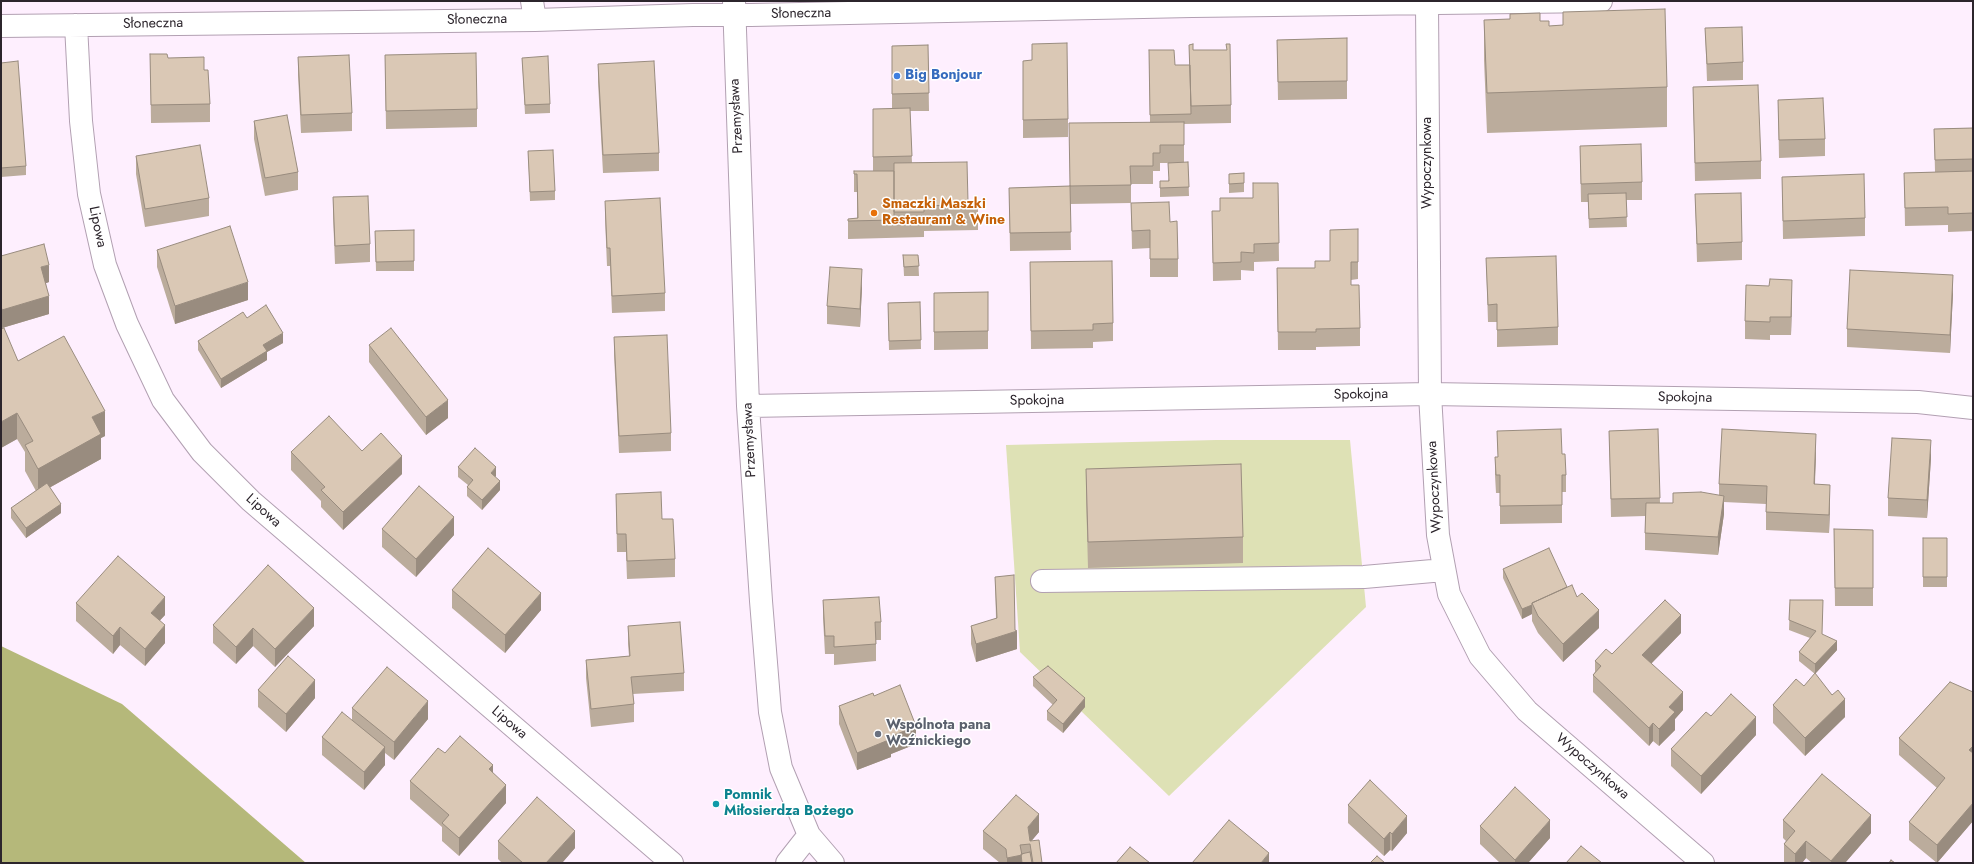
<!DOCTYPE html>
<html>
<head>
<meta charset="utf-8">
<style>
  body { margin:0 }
  #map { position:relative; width:1974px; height:864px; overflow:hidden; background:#feeffe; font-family:Jost,sans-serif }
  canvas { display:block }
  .frame { position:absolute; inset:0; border:2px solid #2c252c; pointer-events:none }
</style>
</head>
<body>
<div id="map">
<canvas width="1974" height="864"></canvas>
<div class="frame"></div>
</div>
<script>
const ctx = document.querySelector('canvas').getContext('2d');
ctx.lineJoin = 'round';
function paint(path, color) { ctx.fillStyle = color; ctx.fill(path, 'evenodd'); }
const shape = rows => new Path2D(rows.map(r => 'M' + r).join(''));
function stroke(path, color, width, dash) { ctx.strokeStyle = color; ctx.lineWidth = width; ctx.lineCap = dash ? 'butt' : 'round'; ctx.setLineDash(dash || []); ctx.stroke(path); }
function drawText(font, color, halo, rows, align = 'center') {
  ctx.font = font + ' Jost,sans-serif'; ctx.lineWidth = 3; ctx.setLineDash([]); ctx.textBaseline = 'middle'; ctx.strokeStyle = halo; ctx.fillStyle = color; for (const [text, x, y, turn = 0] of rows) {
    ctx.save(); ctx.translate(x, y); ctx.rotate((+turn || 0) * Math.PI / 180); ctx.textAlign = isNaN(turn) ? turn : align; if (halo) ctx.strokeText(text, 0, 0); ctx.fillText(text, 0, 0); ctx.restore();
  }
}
paint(shape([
  [1216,440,1350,440,1366,607,1169,796,1020,652,1006,445]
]), '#dee1b5');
paint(shape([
  [1,646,122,704,306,863,1,863]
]), '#b5b87a');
const minor = shape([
  [532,1,535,20],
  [734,1,748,406,761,601,770,712,781,768,809,835,833,863],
  [1427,5,1430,394,1438,535,1449,594,1480,656,1527,711,1703,863],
  [76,25,81,121,89,194,105,265,127,324,163,400,202,452,251,501,672,863],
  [1,26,535,20,693,15,751,15,1192,6,1601,1],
  [748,406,1430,394,1918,402,1973,408],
  [1042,581,1364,577,1444,570],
  [787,863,809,835]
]);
stroke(minor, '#b2a0b2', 24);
stroke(minor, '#fff', 22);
paint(shape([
  [1563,12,1667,87,1667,127,1487,133,1484,60,1484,20,1540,21,1549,26,1563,25],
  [1705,28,1743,62,1743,80,1707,81],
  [1347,38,1347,99,1278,100,1277,40],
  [1032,44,1068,119,1068,137,1023,138,1023,61,1032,60],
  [928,45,929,111,910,111,912,163,968,202,978,202,978,230,924,231,924,237,848,239,848,219,857,218,857,192,854,192,854,171,873,171,873,109,892,109,892,46],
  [1189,45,1231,105,1231,123,1184,124,1184,163,1188,162,1189,196,1160,197,1160,181,1168,181,1173,163,1160,163,1160,171,1153,171,1153,184,1131,184,1131,203,1070,204,1071,250,1010,251,1009,188,1069,186,1150,122,1149,50,1175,65,1190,65],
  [150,54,168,58,204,70,210,104,210,122,151,123],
  [385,55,477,109,477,127,386,129],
  [298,57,352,113,352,131,301,133,298,75],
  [522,58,550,104,550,113,525,114],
  [1,63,26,166,26,175,1,177],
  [598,64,659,153,659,171,603,173,598,82],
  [1693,87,1761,161,1761,179,1695,181],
  [1778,100,1825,139,1825,156,1779,158],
  [254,121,298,172,298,190,265,196,254,139],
  [1973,128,1973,231,1948,232,1948,225,1905,226,1904,173,1935,172,1934,129],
  [1580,146,1642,182,1642,200,1626,200,1627,227,1589,228,1588,202,1581,202],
  [528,151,555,191,555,200,530,201],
  [136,156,209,198,209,216,145,227,136,174],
  [1244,173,1244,192,1229,193,1229,174],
  [1782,177,1865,218,1865,236,1783,239],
  [1278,183,1279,261,1254,262,1254,271,1241,270,1241,280,1213,281,1212,211,1220,211,1253,198],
  [1695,194,1742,242,1742,260,1697,262],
  [333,197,370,244,370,262,335,264,333,215],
  [605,201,665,293,665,311,612,313,610,266,607,266,605,218],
  [1131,203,1170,222,1178,259,1178,277,1150,277,1150,248,1132,249],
  [414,230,414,271,376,271,375,231],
  [1330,230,1358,262,1358,279,1351,280,1351,285,1360,328,1360,346,1316,347,1316,350,1278,350,1277,268,1315,268,1330,261],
  [157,250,248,300,175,324,157,267],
  [903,255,918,255,919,276,904,276],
  [1,256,49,282,46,283,49,314,2,328,1,324],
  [1486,258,1558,327,1558,345,1497,347,1497,322,1488,322],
  [1030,262,1113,323,1113,341,1093,342,1093,348,1031,349],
  [862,287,860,327,827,324,827,306],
  [988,292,988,349,934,350,934,293],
  [1953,293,1950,353,1847,347,1847,329],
  [1792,297,1791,335,1770,335,1770,340,1745,339,1745,321],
  [920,302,921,349,889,350,888,303],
  [247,318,283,343,267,352,267,360,221,388,198,350,198,341],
  [614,337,671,433,671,451,619,453,614,355],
  [369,345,448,418,426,435,369,362],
  [18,361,105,436,101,438,101,459,49,488,61,513,26,538,11,518,11,508,36,491,25,471,25,452,17,439,1,448],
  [1658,429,1660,503,1673,503,1719,495,1719,484,1816,452,1815,484,1830,503,1829,533,1766,530,1766,504,1724,502,1724,514,1718,555,1645,550,1645,516,1611,517,1609,431],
  [1497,431,1562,454,1566,475,1566,492,1562,492,1562,523,1500,524,1500,493,1496,493,1495,475,1495,457,1498,457],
  [362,451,402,474,343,530,321,507,321,501,291,470,291,452],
  [1931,458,1927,518,1888,516,1888,498],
  [458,467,496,476,495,477,500,490,482,510,467,496,467,487,468,485,458,477],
  [1086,469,1243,537,1243,563,1088,568,1086,495],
  [616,494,662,519,675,559,675,577,627,579,626,552,617,552],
  [382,529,454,535,416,577,382,547],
  [1834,529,1873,530,1873,606,1835,606],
  [1923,538,1947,538,1947,587,1923,587],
  [1503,569,1567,587,1577,597,1599,628,1563,662,1538,633,1532,621,1532,614,1522,619,1503,578],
  [995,577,1017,649,976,662,971,644,971,626,996,619],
  [452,590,541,610,505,653,452,608],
  [823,600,881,622,881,640,876,640,876,661,834,665,834,654,825,654,823,618],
  [1790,600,1837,650,1815,674,1799,661,1799,652,1810,638,1789,630],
  [76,603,165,615,160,620,165,643,145,666,120,645,113,654,76,621],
  [213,625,314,626,275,667,253,646,236,664,213,643],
  [628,626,684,673,684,691,633,694,634,704,634,722,591,727,586,678,586,660,629,656,628,644],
  [1681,633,1651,664,1683,710,1675,719,1675,730,1659,746,1653,741,1649,746,1593,692,1593,675,1595,672,1595,661,1612,654],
  [1033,677,1085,707,1063,733,1047,720,1047,711,1053,705,1033,686],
  [1950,682,1973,821,1937,863,1909,840,1909,822,1937,788,1899,755,1899,738],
  [1804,686,1845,717,1805,756,1773,723,1773,705],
  [258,690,315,698,286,732,258,707],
  [874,696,916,744,891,754,891,757,857,770,839,724,839,706],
  [352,708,428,719,394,760,385,753,385,765,364,790,322,755,322,737,352,720],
  [1711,716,1756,735,1701,794,1671,766,1671,749],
  [445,753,493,773,506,803,459,856,442,841,442,827,410,799,410,781],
  [1348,805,1407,833,1392,851,1390,850,1384,856,1348,823],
  [1783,820,1871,833,1845,863,1812,863,1806,858,1802,863,1785,863,1784,862,1784,844,1786,841,1783,838],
  [1480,826,1550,838,1528,863,1500,863,1480,844],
  [983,831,1039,832,1031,841,1042,863,1000,863,983,849],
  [498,841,575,848,562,863,502,863,498,859]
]), '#bbac9c');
paint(shape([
  [49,265,49,282,41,285,41,267],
  [862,269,862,287,860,327,860,309],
  [1953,275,1953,293,1950,353,1950,335],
  [1792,280,1792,297,1791,335,1791,317],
  [248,282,248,300,175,324,175,306],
  [49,296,49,314,2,328,2,310],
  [283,333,283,343,267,352,267,360,221,388,221,379,263,345],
  [448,400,448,418,426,435,426,417],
  [105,411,105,436,101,438,101,459,38,494,38,469,92,417],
  [17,413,17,439,1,448,1,422],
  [1816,434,1816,452,1814,502,1814,484],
  [1931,440,1931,458,1927,518,1927,500],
  [402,456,402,474,343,530,343,512],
  [496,467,496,476,491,482,491,473],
  [500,481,500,490,482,510,482,500],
  [1830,485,1830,503,1829,533,1829,515],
  [1724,496,1724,514,1718,555,1718,537],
  [61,504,61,513,26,538,26,528],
  [454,517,454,535,416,577,416,559],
  [541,593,541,610,505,653,505,635],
  [165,597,165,615,151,630,151,613],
  [1532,605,1532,614,1522,619,1522,609],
  [314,608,314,626,275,667,275,649],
  [1599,610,1599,628,1563,662,1563,644],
  [1681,615,1681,633,1642,673,1642,655],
  [165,625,165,643,145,666,145,649],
  [120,627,120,645,113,654,113,636],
  [253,628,253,646,236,664,236,647],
  [1017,631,1017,649,976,662,976,644],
  [1837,641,1837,650,1815,674,1815,664],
  [315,680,315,698,286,732,286,714],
  [1683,692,1683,710,1675,719,1675,730,1659,746,1659,729,1669,707],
  [1085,698,1085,707,1063,733,1063,724],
  [1845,699,1845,717,1805,756,1805,738],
  [428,701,428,719,394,760,394,742],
  [1756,717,1756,735,1701,794,1701,776],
  [1653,723,1653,741,1649,746,1649,728],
  [916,726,916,744,891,754,891,757,857,770,857,753,890,737],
  [1973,746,1973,764,1969,750],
  [385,747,385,765,364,790,364,772],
  [493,765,493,782,489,769],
  [506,785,506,803,459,856,459,838],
  [1973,803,1973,821,1937,863,1937,845],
  [1039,814,1039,832,1029,844,1028,827],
  [1871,815,1871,833,1845,863,1831,863,1831,861],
  [1407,816,1407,833,1392,851,1392,834],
  [1550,820,1550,838,1528,863,1515,863,1515,860],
  [575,831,575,848,562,863,546,863],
  [1390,832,1390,850,1384,856,1384,839],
  [1806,841,1806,858,1802,863,1795,863,1795,854],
  [1269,853,1269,863,1261,863],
  [1022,855,1022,863,1007,863,1007,858]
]), '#998c7f');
const building = shape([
  [1665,9,1667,87,1487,93,1484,20,1510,19,1510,14,1540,13,1540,21,1549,21,1549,26,1563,25,1563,12,1665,9],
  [1742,27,1743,62,1707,64,1705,28,1742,27],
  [1347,38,1347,81,1278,82,1277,40,1347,38],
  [1067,43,1068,119,1023,120,1023,61,1032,60,1032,44,1067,43],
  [1193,44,1193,50,1227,50,1226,44,1230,44,1231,105,1191,106,1189,45,1193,44],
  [928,45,929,93,892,94,892,46,928,45],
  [1149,50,1174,50,1175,65,1190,65,1191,114,1150,115,1149,50],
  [476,53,477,109,386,111,385,55,476,53],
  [150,54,167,54,168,58,204,57,204,70,208,70,210,104,151,105,150,54],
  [349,55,352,113,301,115,298,57,349,55],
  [548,56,550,104,525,105,522,58,548,56],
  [18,61,26,166,1,168,1,63,18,61],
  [654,61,659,153,603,155,598,64,654,61],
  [1758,85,1761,161,1695,163,1693,87,1758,85],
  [1823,98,1825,139,1779,140,1778,100,1823,98],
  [910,108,912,156,873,157,873,109,910,108],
  [287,115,298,172,265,178,254,121,287,115],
  [1184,122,1184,145,1160,145,1160,153,1153,153,1153,166,1130,166,1131,185,1070,186,1069,123,1184,122],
  [1973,128,1973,159,1935,160,1934,129,1973,128],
  [1641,144,1642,182,1581,184,1580,146,1641,144],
  [200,145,209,198,145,209,136,156,200,145],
  [553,150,555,191,530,192,528,151,553,150],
  [967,162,968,202,978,202,978,204,924,206,924,212,894,212,894,163,967,162],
  [1188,162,1189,187,1160,188,1160,181,1169,181,1168,163,1188,162],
  [854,171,894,171,894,220,848,221,848,219,858,218,857,174,854,174,854,171],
  [1973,171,1973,213,1948,214,1948,207,1905,208,1904,173,1973,171],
  [1244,173,1244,183,1229,184,1229,174,1244,173],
  [1864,174,1865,218,1783,221,1782,177,1864,174],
  [1253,183,1278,183,1279,243,1254,244,1254,253,1241,252,1241,262,1213,263,1212,211,1220,211,1220,198,1253,198,1253,183],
  [1070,186,1071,232,1010,233,1009,188,1070,186],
  [1626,193,1627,217,1589,219,1588,194,1626,193],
  [1741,193,1742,242,1697,244,1695,194,1741,193],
  [368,196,370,244,335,246,333,197,368,196],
  [660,198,665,293,612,296,610,248,607,248,605,201,660,198],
  [1169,202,1170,222,1177,221,1178,259,1150,259,1150,230,1132,231,1131,203,1169,202],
  [230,226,248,282,175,306,157,250,230,226],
  [1358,229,1358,262,1351,262,1351,285,1359,285,1360,328,1316,329,1316,332,1278,332,1277,268,1315,268,1315,261,1330,261,1330,230,1358,229],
  [414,230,414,261,376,262,375,231,414,230],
  [44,244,49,265,41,267,49,296,2,310,1,306,1,256,44,244],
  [903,255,918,255,919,266,904,267,903,255],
  [1556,256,1558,327,1497,330,1497,304,1488,305,1486,258,1556,256],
  [1112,261,1113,323,1093,324,1093,330,1031,331,1030,262,1112,261],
  [830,267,862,269,860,309,827,306,830,267],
  [1850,270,1953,275,1950,335,1847,329,1850,270],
  [1770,279,1792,280,1791,317,1770,317,1770,322,1745,321,1746,285,1769,286,1770,279],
  [988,292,988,331,934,332,934,293,988,292],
  [920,302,921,340,889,341,888,303,920,302],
  [266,305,283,333,263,345,267,351,221,379,198,341,243,312,247,318,266,305],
  [4,328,18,361,64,336,105,411,92,417,101,434,38,469,25,445,33,441,17,413,1,422,1,329,4,328],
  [391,328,448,400,426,417,369,345,391,328],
  [667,335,671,433,619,436,614,337,667,335],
  [329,416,362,451,381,433,402,456,343,512,321,490,325,487,291,452,329,416],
  [1561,429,1562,454,1565,454,1566,475,1562,475,1562,505,1500,506,1500,475,1496,475,1495,457,1498,457,1497,431,1561,429],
  [1658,429,1660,498,1611,499,1609,431,1658,429],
  [1722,429,1816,434,1814,484,1830,485,1829,515,1766,512,1767,486,1719,484,1722,429],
  [1892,438,1931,440,1927,500,1888,498,1892,438],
  [475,448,496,467,491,473,500,481,482,500,467,487,473,480,458,467,475,448],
  [1241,464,1243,537,1088,542,1086,469,1241,464],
  [47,483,61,504,26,528,11,508,47,483],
  [419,486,454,517,416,559,382,529,419,486],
  [661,492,662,519,673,519,675,559,627,561,626,534,617,534,616,494,661,492],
  [1701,492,1724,496,1718,537,1645,533,1646,503,1673,503,1673,493,1701,492],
  [1834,529,1873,530,1873,588,1835,588,1834,529],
  [1923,538,1947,538,1947,577,1923,577,1923,538],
  [488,548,541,593,505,635,452,590,488,548],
  [1549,548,1567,587,1532,603,1532,605,1522,609,1503,569,1549,548],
  [118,556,165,597,151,613,165,625,145,649,120,627,113,636,76,603,118,556],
  [268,565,314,608,275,649,253,628,236,647,213,625,268,565],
  [1014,575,1015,630,1017,631,976,644,971,626,997,618,995,577,1014,575],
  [1572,585,1577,597,1582,593,1599,610,1563,644,1538,616,1532,603,1572,585],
  [879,597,881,622,875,622,876,644,834,647,834,636,825,636,823,600,879,597],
  [1665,600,1681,615,1642,655,1683,692,1669,707,1675,712,1659,729,1653,723,1649,728,1593,675,1601,666,1595,661,1606,649,1612,654,1665,600],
  [1790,600,1823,600,1822,634,1837,641,1815,664,1799,652,1816,631,1789,620,1790,600],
  [680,622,684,673,631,677,634,704,591,709,586,660,630,656,628,626,680,622],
  [288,656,315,680,286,714,258,690,288,656],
  [1048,666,1085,698,1063,724,1047,711,1057,700,1033,677,1048,666],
  [387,667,428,701,394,742,352,708,387,667],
  [1815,673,1832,695,1838,690,1845,699,1805,738,1773,705,1796,679,1804,686,1815,673],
  [1950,682,1973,692,1973,746,1969,750,1973,753,1973,803,1937,845,1909,822,1945,778,1899,738,1950,682],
  [900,685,916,726,890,737,891,739,857,753,839,706,873,693,874,696,900,685],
  [1731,694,1756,717,1701,776,1671,749,1706,712,1711,716,1731,694],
  [342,712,385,747,364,772,322,737,342,712],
  [460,736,493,765,489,769,506,785,459,838,442,823,449,815,410,781,438,748,445,753,460,736],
  [1822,774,1871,815,1831,861,1806,841,1795,854,1784,844,1795,831,1783,820,1822,774],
  [1370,780,1407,816,1392,834,1390,832,1384,839,1348,805,1370,780],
  [1515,787,1550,820,1515,860,1480,826,1515,787],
  [1016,795,1039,814,1028,827,1030,841,1039,840,1042,863,1033,863,1030,844,1020,845,1022,855,1007,858,1006,849,983,831,1016,795],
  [537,797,575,831,546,863,523,863,498,841,537,797],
  [1229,820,1269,853,1261,863,1192,863,1229,820],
  [1581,846,1602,863,1566,863,1581,846],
  [1130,847,1150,863,1116,863,1130,847],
  [1030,852,1032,863,1022,863,1021,854,1030,852],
  [1377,856,1385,863,1370,863,1377,856],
  [1891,860,1895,863,1889,863,1891,860]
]);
paint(building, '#dac8b5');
stroke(building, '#998c7f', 1);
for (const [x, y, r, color] of [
  [897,76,4,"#3f7fe0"],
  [874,213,4,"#e8710a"],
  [878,734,4,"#6b7280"],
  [716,804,4,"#0f9aa8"]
]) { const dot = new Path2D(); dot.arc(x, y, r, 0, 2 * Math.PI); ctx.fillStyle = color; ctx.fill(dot); stroke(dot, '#fff', 1.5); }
drawText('14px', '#2c252c', '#fff', [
  ["Słoneczna",801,14,-1],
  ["Słoneczna",477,20,-1],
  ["Słoneczna",153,24,-1],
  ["Przemysława",737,116,-93],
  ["Wypoczynkowa",1428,163,-90],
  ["Lipowa",97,227,78],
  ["Spokojna",1361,395,-1],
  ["Spokojna",1685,398,1],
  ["Spokojna",1037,401,-1],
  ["Przemysława",750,440,-93],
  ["Wypoczynkowa",1435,487,-93],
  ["Lipowa",263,511,42],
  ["Lipowa",509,723,41],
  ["Wypoczynkowa",1592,767,41]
]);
drawText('bold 14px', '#366cbe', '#fff', [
  ["Big Bonjour",905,76]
], 'left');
drawText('bold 14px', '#c56008', '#fff', [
  ["Smaczki Maszki",882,205],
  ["Restaurant & Wine",882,221]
], 'left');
drawText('bold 14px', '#5b616d', '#fff', [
  ["Wspólnota pana",886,726],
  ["Woźnickiego",886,742]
], 'left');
drawText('bold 14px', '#0d838f', '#fff', [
  ["Pomnik",724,796],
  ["Miłosierdza Bożego",724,812]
], 'left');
</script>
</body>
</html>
